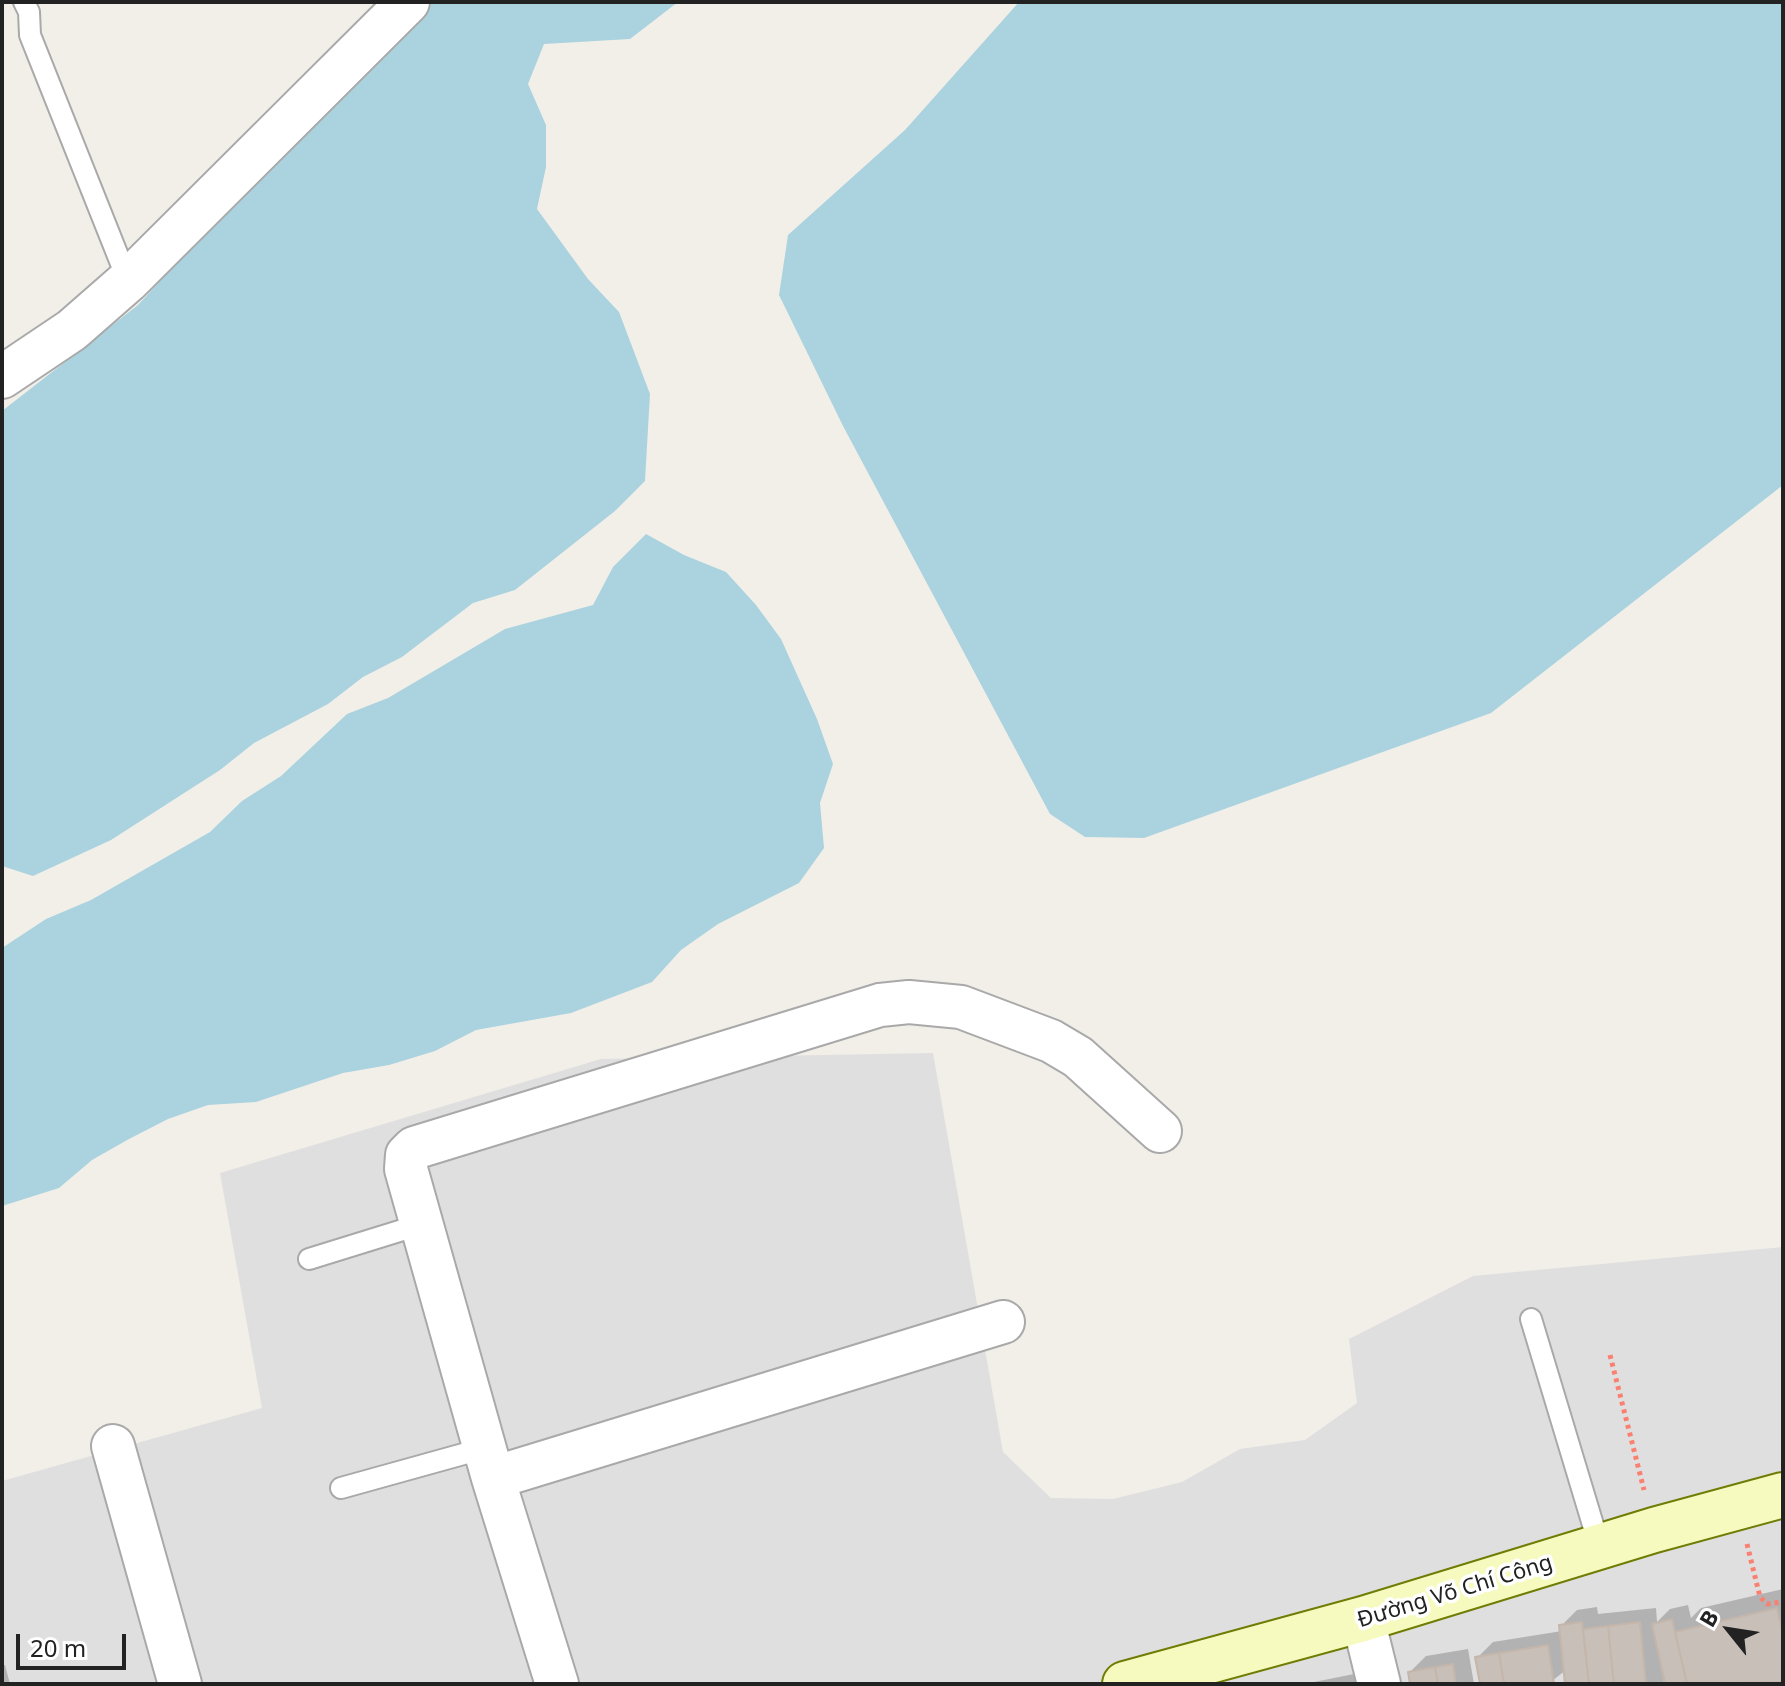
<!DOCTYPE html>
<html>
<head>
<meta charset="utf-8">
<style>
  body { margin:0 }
  #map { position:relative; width:1785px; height:1686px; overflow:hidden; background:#f2efe9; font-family:"Noto Sans",sans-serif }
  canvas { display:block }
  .frame { position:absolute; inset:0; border:4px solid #222; pointer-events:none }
  .north { position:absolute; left:1689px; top:1590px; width:80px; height:80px; -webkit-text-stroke:6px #fff; paint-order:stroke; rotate:300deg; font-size:22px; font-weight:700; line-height:32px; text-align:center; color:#222 }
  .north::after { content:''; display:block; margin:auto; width:28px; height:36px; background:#222; clip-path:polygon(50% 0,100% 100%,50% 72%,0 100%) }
  .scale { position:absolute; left:16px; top:1634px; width:110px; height:36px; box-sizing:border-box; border:4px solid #222; border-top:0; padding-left:10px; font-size:24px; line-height:28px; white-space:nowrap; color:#222; -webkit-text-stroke:6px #fff; paint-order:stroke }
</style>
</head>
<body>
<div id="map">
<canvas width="1785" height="1686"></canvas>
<div class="frame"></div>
<div class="north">B</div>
<div class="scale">20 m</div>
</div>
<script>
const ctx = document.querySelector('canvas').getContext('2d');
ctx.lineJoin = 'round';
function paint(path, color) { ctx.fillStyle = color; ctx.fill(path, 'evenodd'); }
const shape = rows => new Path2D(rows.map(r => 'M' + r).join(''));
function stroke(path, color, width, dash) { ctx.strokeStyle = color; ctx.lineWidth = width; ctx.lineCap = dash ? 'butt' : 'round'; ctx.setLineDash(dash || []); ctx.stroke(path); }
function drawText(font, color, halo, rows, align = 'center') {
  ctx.font = font + ' "Noto Sans",sans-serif'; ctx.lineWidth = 7; ctx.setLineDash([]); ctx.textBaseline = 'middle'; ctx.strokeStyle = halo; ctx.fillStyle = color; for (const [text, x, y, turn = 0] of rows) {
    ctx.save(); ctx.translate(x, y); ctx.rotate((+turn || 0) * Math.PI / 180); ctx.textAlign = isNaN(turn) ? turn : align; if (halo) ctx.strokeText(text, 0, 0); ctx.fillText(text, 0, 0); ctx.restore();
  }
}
paint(shape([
  [933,1053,1003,1452,1051,1498,1113,1499,1182,1482,1240,1449,1305,1440,1357,1403,1349,1339,1473,1276,1783,1247,1783,1682,2,1684,2,1481,262,1408,220,1173,601,1059]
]), '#e0dfdf');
paint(shape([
  [416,2,678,2,630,39,544,44,528,84,546,125,546,167,537,209,588,279,619,312,650,394,645,481,615,511,515,590,473,603,402,657,363,677,328,704,254,743,220,770,111,840,33,876,2,866,2,411,138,305],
  [1019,2,1783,2,1783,485,1491,713,1144,838,1085,837,1050,814,843,426,779,295,788,235,905,130],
  [646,534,684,555,726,572,756,605,781,639,817,719,833,764,820,803,824,848,799,883,718,924,681,950,652,982,571,1013,476,1030,435,1051,389,1065,343,1073,256,1102,208,1105,168,1119,129,1139,92,1160,59,1188,2,1206,2,948,46,919,91,900,210,832,242,801,281,776,347,714,388,698,505,629,593,605,613,567]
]), '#aad3df');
paint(shape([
  [1783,1589,1783,1680,1767,1684,1667,1684,1665,1673,1663,1684,1567,1684,1566,1670,1548,1684,1482,1684,1477,1658,1493,1642,1562,1631,1561,1626,1577,1610,1597,1607,1598,1614,1656,1608,1657,1622,1670,1609,1688,1605,1691,1618,1701,1608],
  [1468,1649,1474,1684,1412,1684,1410,1672,1426,1656],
  [2,1665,5,1665,10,1684,2,1684],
  [1359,1673,1361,1684,1304,1684]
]), '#0003');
const building = shape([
  [1777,1608,1783,1635,1783,1682,1687,1684,1675,1632,1777,1608],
  [1672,1619,1687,1684,1665,1684,1652,1624,1672,1619],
  [1582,1622,1589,1684,1565,1684,1559,1625,1582,1622],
  [1640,1622,1646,1684,1614,1684,1608,1626,1640,1622],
  [1608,1626,1614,1684,1589,1684,1583,1629,1608,1626],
  [1548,1645,1554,1684,1504,1684,1499,1653,1548,1645],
  [1499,1653,1504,1684,1480,1684,1475,1657,1499,1653],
  [1453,1664,1456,1684,1438,1684,1435,1667,1453,1664],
  [1435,1667,1438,1684,1410,1684,1408,1672,1435,1667]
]);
paint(building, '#c7bfb8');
stroke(building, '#c4b6ab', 2);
const lane = shape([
  [24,2,29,12,30,35,128,281],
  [309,1259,422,1224],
  [1531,1319,1600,1548],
  [341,1488,485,1448]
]);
const street = shape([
  [2,377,72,330,128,281,408,2],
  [113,1446,180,1684],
  [493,1478,1003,1322],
  [1363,1619,1379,1684],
  [557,1684,493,1478,406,1169,407,1155,414,1148,880,1005,909,1002,961,1007,1051,1041,1078,1057,1160,1131]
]);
const secondary = shape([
  [1125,1684,1363,1619,1654,1530,1783,1495]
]);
stroke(lane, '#a9a9a9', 24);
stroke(street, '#a9a9a9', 46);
stroke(secondary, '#707d05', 48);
stroke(shape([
  [1610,1355,1644,1490],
  [1747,1544,1760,1597,1767,1604,1783,1602]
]), '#fa8072', 5, [4, 4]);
stroke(lane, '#fff', 20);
stroke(street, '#fff', 42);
stroke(secondary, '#f7fabf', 44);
drawText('22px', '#222', '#fff', [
  ["Đường Võ Chí Công",1455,1592,-17]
]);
</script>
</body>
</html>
